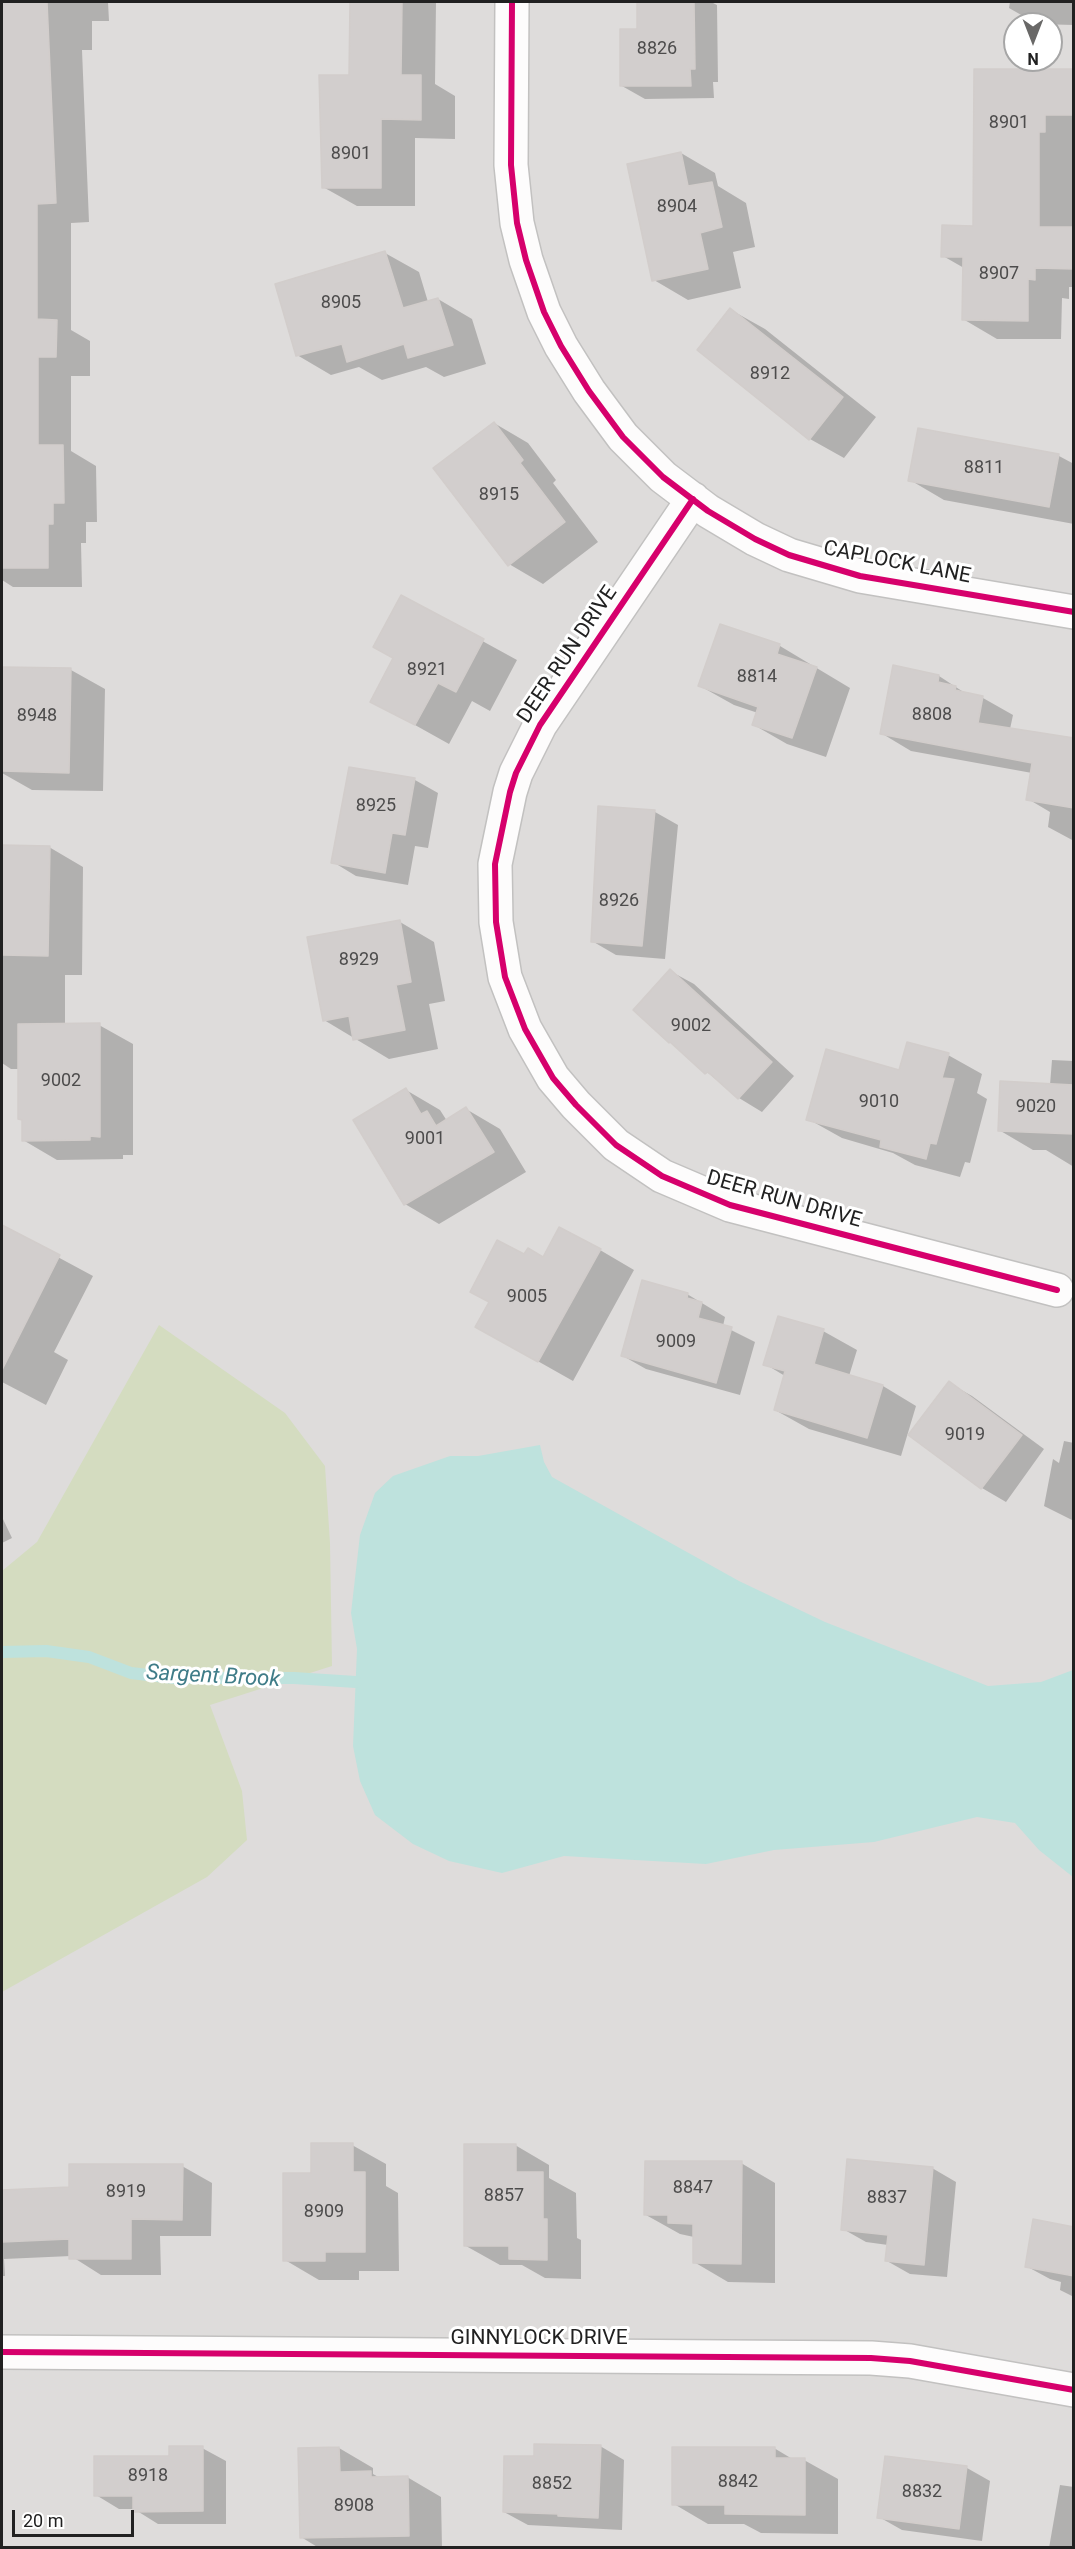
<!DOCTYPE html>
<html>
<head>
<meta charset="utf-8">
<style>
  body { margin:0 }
  #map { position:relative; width:1075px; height:2549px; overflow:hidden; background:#efecea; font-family:Roboto,sans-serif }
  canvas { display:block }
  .frame { position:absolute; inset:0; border:3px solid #212121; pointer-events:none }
  .north { position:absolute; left:1003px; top:12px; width:60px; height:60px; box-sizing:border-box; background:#fff; border:2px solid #a6a6a6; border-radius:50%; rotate:180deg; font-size:16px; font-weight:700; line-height:24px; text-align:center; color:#212121 }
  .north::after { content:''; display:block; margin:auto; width:21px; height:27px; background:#696867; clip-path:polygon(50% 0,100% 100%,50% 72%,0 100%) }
  .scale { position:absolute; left:12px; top:2510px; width:122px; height:27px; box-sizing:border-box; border:3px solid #212121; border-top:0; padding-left:8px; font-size:18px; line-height:21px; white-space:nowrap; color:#212121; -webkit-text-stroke:4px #fff; paint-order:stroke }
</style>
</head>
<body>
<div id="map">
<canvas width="1075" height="2549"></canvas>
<div class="frame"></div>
<div class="north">N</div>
<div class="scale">20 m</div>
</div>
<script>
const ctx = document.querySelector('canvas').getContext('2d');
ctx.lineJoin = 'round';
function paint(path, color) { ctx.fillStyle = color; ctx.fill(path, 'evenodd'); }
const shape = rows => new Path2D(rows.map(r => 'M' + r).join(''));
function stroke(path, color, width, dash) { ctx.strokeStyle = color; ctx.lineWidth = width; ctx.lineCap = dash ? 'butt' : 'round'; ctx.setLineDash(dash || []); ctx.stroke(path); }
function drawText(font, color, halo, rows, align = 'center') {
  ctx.font = font + ' Roboto,sans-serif'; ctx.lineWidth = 6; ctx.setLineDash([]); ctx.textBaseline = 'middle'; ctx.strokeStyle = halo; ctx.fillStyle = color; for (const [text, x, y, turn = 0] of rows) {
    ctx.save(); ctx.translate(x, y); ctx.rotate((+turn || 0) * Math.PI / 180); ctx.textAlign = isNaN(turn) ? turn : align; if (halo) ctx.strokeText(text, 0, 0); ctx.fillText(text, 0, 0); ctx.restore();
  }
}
paint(shape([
  [2,2,1073,2,1073,2547,2,2548],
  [1015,24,1051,24,1051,60,1015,60]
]), '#dedcdb');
paint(shape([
  [159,1325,285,1413,325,1466,330,1543,332,1666,210,1705,242,1791,247,1840,207,1877,2,1992,2,1571,37,1542]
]), '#d4dcc0');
paint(shape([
  [540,1445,544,1462,552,1477,739,1581,825,1622,988,1686,1041,1682,1073,1670,1073,1877,1039,1850,1015,1823,977,1817,874,1842,774,1850,706,1864,564,1856,502,1873,449,1861,413,1844,375,1815,360,1781,353,1746,357,1649,351,1613,360,1535,375,1493,393,1476,450,1456,478,1456]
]), '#bee2dd');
paint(shape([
  [2,2,108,2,109,21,92,21,92,50,82,50,89,222,71,223,71,330,90,341,90,376,71,376,71,451,96,466,97,522,86,522,86,543,81,543,82,587,13,587,2,580],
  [352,2,436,2,435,84,455,96,455,139,415,138,415,206,357,206,323,187,350,76],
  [638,2,711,2,717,5,718,82,713,82,714,98,645,99,622,86,638,31],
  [1010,2,1074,2,1074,25,1037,24,1009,8],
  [975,71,1074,71,1074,287,1069,287,1069,299,1062,298,1061,339,997,339,963,319,964,268,943,256,974,227],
  [681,153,715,173,718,186,746,203,755,247,733,252,741,288,688,300,654,280],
  [385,253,419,272,428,302,438,299,472,319,486,364,444,377,426,367,382,380,359,367,331,375,297,355],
  [731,310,765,329,876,417,844,458,810,439,699,350],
  [494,423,528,443,556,480,553,483,598,542,543,584,509,564],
  [919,430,1059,456,1074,464,1074,524,944,500,910,480],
  [402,597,517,660,490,711,472,701,449,744,372,701,395,658],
  [721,625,780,646,850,688,826,757,787,744,754,725,758,713,734,705,700,686],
  [2,668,71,670,105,689,103,791,32,790,2,773],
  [939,676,968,695,983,698,1013,715,1010,729,1074,739,1074,841,1048,827,1050,812,1028,799,1032,773,911,751,881,733],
  [415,780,438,793,428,848,415,846,408,885,356,876,333,862],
  [655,812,678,825,665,959,616,955,592,941],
  [2,846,49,847,83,867,82,975,65,975,65,1025,99,1025,133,1044,133,1155,123,1155,123,1159,57,1160,23,1140,19,1069,11,1069,2,1063],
  [400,922,434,942,445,1001,429,1004,438,1049,389,1059,324,1020],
  [670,971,694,984,794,1076,762,1112,739,1098,670,1042],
  [948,1055,982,1074,977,1093,987,1099,970,1163,965,1162,960,1177,915,1165,893,1153,842,1138,808,1119,900,1071],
  [1052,1060,1074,1061,1074,1167,1046,1150,1033,1150,999,1130,1050,1085],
  [406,1090,440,1110,447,1121,466,1109,500,1129,526,1172,439,1224,405,1204],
  [2,1227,93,1276,54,1352,68,1360,46,1405,2,1382],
  [600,1250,634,1270,573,1381,511,1346,490,1303,525,1257,544,1259],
  [687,1294,725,1317,723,1326,755,1342,740,1395,646,1369,623,1356],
  [823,1331,857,1350,849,1376,883,1386,916,1406,901,1456,809,1429,775,1410,785,1376,765,1364],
  [949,1383,972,1396,1044,1449,1006,1502,982,1488,910,1435],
  [1064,1441,1074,1443,1074,1521,1044,1506,1053,1459,1059,1463],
  [2,1517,12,1538,2,1543],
  [352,2145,386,2164,386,2186,398,2193,399,2271,359,2271,359,2280,319,2280,285,2260,312,2174],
  [515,2145,549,2165,549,2178,576,2193,577,2238,581,2240,581,2279,545,2278,522,2265,500,2265,466,2246],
  [741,2163,775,2183,775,2283,728,2282,694,2262,694,2237,680,2234,646,2215],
  [182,2166,212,2183,211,2236,160,2236,161,2275,101,2275,71,2256,4,2259,5,2276,2,2276,2,2191,71,2188],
  [932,2168,956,2182,947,2277,910,2274,887,2261,888,2245,866,2242,843,2229],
  [1074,2229,1074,2297,1060,2290,1061,2282,1050,2279,1026,2266],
  [600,2446,624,2460,622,2530,528,2525,504,2512,535,2458],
  [202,2448,226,2461,226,2524,158,2524,134,2509,119,2509,96,2495,171,2458],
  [339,2448,373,2468,373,2474,380,2478,407,2477,441,2497,442,2548,319,2548,301,2537],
  [774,2448,794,2460,804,2460,838,2479,838,2534,761,2533,744,2524,708,2524,674,2504],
  [887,2457,967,2468,990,2481,982,2541,902,2530,879,2517],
  [1060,2485,1074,2487,1074,2548,1049,2548]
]), '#0003');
stroke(shape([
  [2,1652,46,1651,89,1657,131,1673,174,1678,294,1678,356,1682]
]), '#bee2dd', 12);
const building = shape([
  [2,2,47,2,56,203,37,204,37,319,57,320,56,357,38,357,38,445,63,445,64,503,53,503,53,524,48,524,48,568,2,568,2,2],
  [350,2,402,2,401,75,421,75,421,120,381,119,381,188,322,188,319,75,349,75,350,2],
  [637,2,694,2,695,69,690,69,691,86,620,86,620,29,637,29,637,2],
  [974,69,1074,69,1074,115,1045,115,1045,132,1039,132,1039,227,1074,227,1074,269,1035,268,1035,280,1028,279,1028,321,962,320,963,257,941,257,942,225,973,226,974,69],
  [681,152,688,186,712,182,722,227,700,233,708,269,652,281,627,164,681,152],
  [385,251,403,308,438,298,453,345,408,358,404,344,347,362,342,344,296,356,275,284,385,251],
  [730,308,843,397,809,440,697,350,730,308],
  [494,422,523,460,520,463,565,522,508,566,433,468,494,422],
  [918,428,1059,454,1049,507,908,481,918,428],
  [401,595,484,639,456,692,438,683,415,725,370,702,393,658,373,647,401,595],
  [720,624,780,644,777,654,817,667,792,738,752,725,758,707,698,686,720,624],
  [893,665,939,675,938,682,956,686,955,690,983,696,978,723,1074,738,1074,808,1026,800,1032,763,880,734,893,665],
  [2,667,71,668,69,773,2,771,2,667],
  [349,767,415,778,405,835,392,833,385,873,331,863,349,767],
  [598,806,655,810,642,946,591,942,598,806],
  [2,845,50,846,48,956,2,955,2,845],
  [400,920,411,982,396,985,405,1030,353,1040,349,1016,323,1021,307,937,400,920],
  [670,969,772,1062,738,1099,708,1072,705,1074,670,1042,669,1043,633,1010,670,969],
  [100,1023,100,1137,90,1136,90,1140,22,1141,22,1120,18,1119,18,1024,100,1023],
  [907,1042,949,1053,942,1078,954,1079,936,1144,930,1143,926,1159,880,1147,881,1140,806,1120,826,1049,899,1070,907,1042],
  [1000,1081,1074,1085,1074,1134,998,1131,1000,1081],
  [406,1088,421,1114,427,1111,436,1126,466,1107,494,1152,404,1205,353,1120,406,1088],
  [2,1225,60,1255,2,1370,2,1225],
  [559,1227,601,1249,538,1362,475,1327,489,1302,470,1292,497,1240,524,1254,528,1248,543,1257,559,1227],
  [642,1280,688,1293,687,1298,702,1302,698,1318,732,1327,716,1383,621,1356,642,1280],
  [778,1316,824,1329,814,1364,883,1385,867,1438,774,1410,785,1371,763,1365,778,1316],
  [949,1381,1022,1435,981,1489,908,1435,949,1381],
  [311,2143,353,2143,353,2172,365,2172,365,2252,325,2252,325,2261,283,2261,283,2173,311,2173,311,2143],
  [464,2144,516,2144,516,2172,543,2172,543,2219,547,2219,547,2260,509,2259,509,2246,464,2246,464,2144],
  [847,2159,933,2167,924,2265,885,2261,888,2235,841,2230,847,2159],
  [645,2161,742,2161,741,2264,693,2263,693,2224,668,2223,668,2215,644,2215,645,2161],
  [69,2164,183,2164,182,2220,131,2219,131,2259,69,2259,69,2239,2,2242,2,2190,69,2187,69,2164],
  [1033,2219,1074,2227,1074,2276,1025,2267,1033,2219],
  [534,2444,601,2445,598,2518,558,2516,558,2514,503,2512,504,2456,534,2456,534,2444],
  [169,2446,203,2446,203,2511,133,2512,133,2496,94,2496,94,2456,169,2456,169,2446],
  [339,2447,340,2472,371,2471,371,2477,408,2476,409,2536,300,2538,298,2448,339,2447],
  [672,2447,775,2447,775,2458,805,2458,805,2515,725,2514,725,2505,672,2505,672,2447],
  [885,2456,967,2466,959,2529,877,2518,885,2456]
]);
paint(building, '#d2cecd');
stroke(building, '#d2cdcb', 1.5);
const minor = shape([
  [512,2,511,165,517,223,526,260,544,312,561,346,589,391,623,437,663,477,708,511,755,539,789,555,860,576,1074,612],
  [693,499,540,725,516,773,510,792,495,864,496,922,505,977,525,1029,553,1078,576,1105,616,1145,662,1176,730,1205,1057,1290],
  [2,2352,871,2358,910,2361,1074,2390]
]);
stroke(minor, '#c2c1c0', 36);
stroke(minor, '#fdfcfc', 33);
stroke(shape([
  [512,2,511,165,517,223,526,260,544,312,561,346,589,391,623,437,663,477,708,511,755,539,789,555,860,576,1074,612],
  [693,499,540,725,516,773,510,792,495,864,496,922,505,977,525,1029,553,1078,576,1105,616,1145,662,1176,730,1205,1057,1290],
  [2,2352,871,2358,910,2361,1074,2390]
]), '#d6006c', 6);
drawText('18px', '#4d4c4c', null, [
  ["8826",657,49],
  ["8901",1009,123],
  ["8901",351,154],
  ["8904",677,207],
  ["8907",999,274],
  ["8905",341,303],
  ["8912",770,374],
  ["8811",984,468],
  ["8915",499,495],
  ["8921",427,670],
  ["8814",757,677],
  ["8808",932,715],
  ["8948",37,716],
  ["8925",376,806],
  ["8926",619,901],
  ["8929",359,960],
  ["9002",691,1026],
  ["9002",61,1081],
  ["9010",879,1102],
  ["9020",1036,1107],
  ["9001",425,1139],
  ["9005",527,1297],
  ["9009",676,1342],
  ["9019",965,1435],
  ["8847",693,2188],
  ["8919",126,2192],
  ["8857",504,2196],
  ["8837",887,2198],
  ["8909",324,2212],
  ["8918",148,2476],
  ["8842",738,2482],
  ["8852",552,2484],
  ["8832",922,2492],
  ["8908",354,2506]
]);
drawText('21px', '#212121', '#fff', [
  ["CAPLOCK LANE",897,563,11],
  ["DEER RUN DRIVE",568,655,-56],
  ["DEER RUN DRIVE",784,1200,16],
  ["GINNYLOCK DRIVE",539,2339]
]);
drawText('italic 22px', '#3f7c88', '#fff', [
  ["Sargent Brook",213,1677,3]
]);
</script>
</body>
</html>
